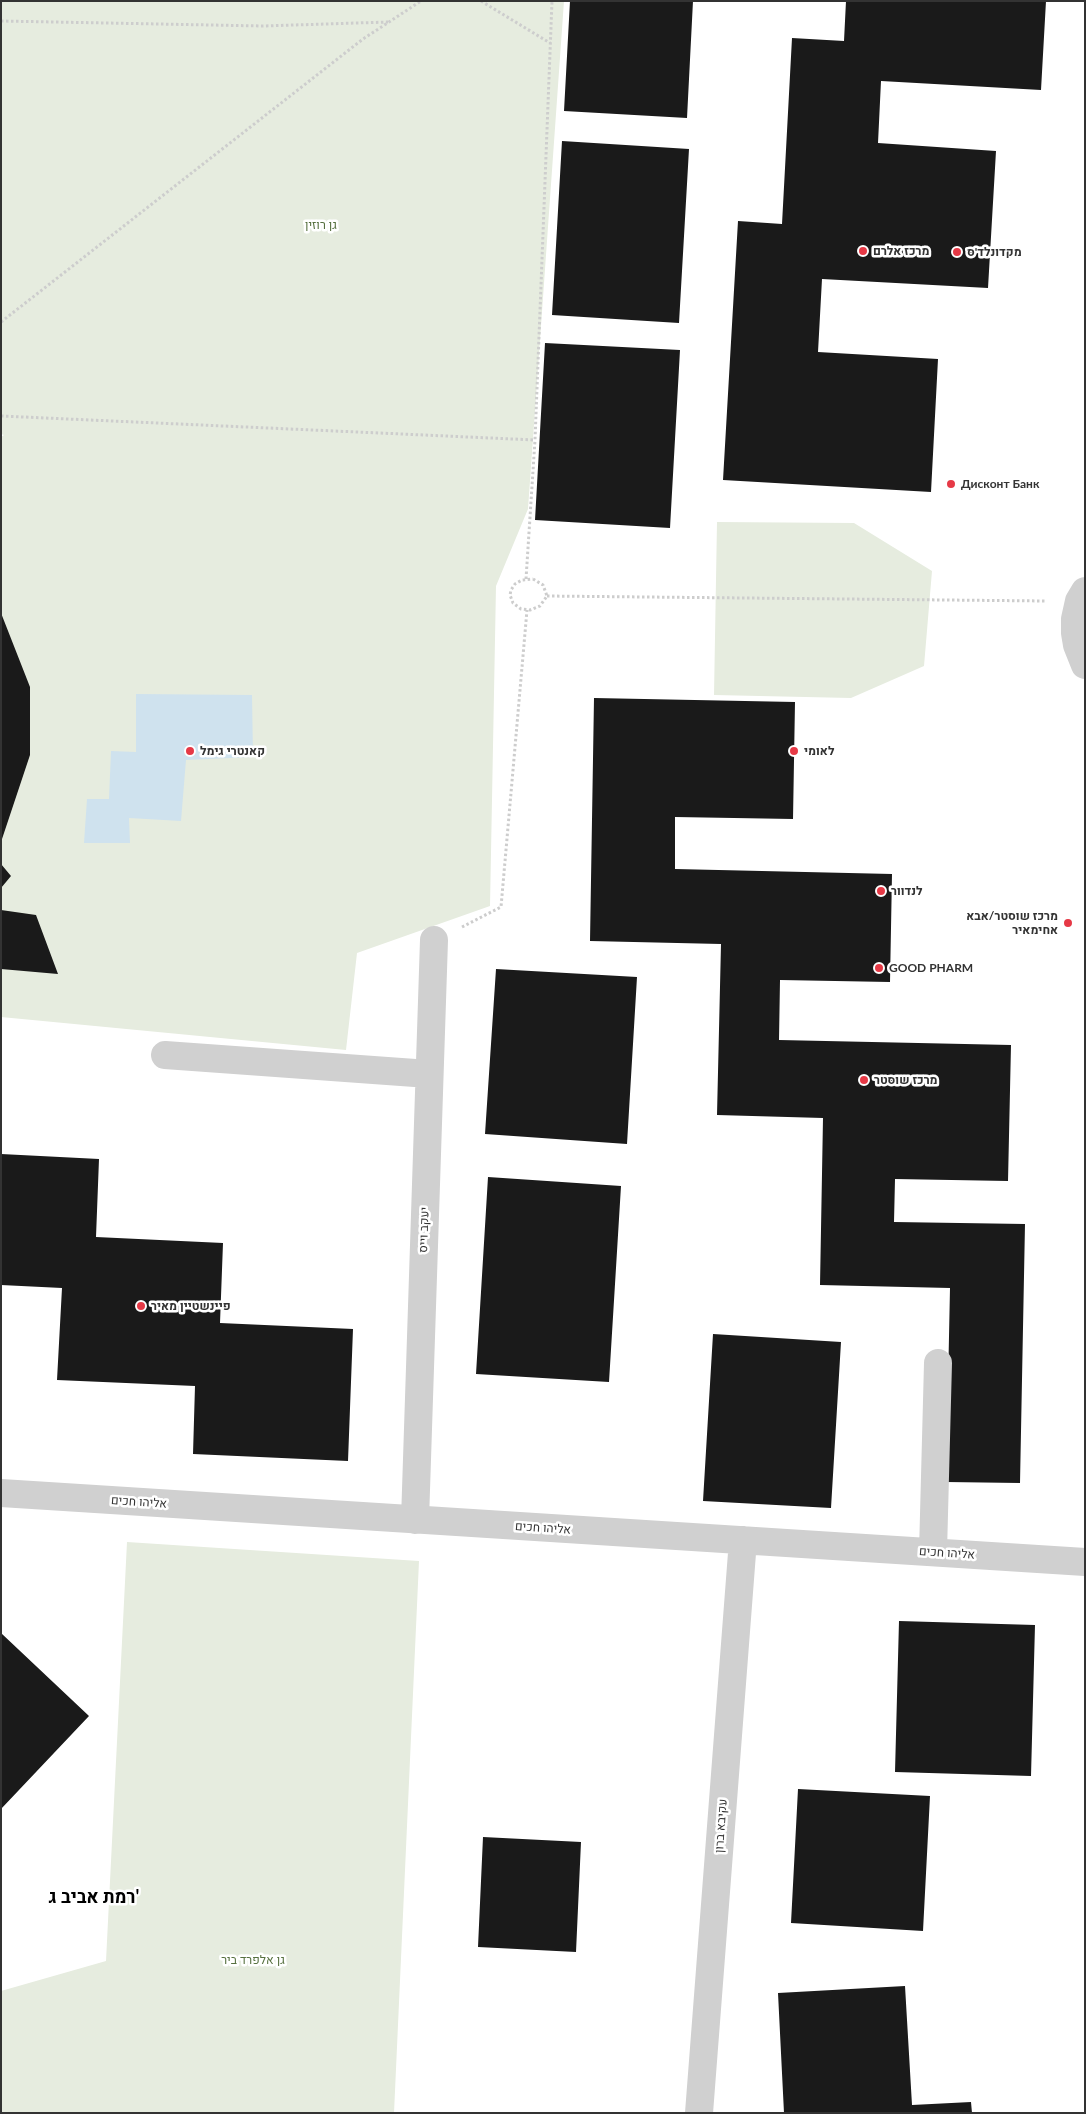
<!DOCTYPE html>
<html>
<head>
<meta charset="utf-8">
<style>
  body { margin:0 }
  #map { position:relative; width:1086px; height:2114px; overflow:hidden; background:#fff; font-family:Lato,sans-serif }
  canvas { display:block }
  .frame { position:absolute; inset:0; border:2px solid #333; pointer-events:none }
</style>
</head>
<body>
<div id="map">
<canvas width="1086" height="2114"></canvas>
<div class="frame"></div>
</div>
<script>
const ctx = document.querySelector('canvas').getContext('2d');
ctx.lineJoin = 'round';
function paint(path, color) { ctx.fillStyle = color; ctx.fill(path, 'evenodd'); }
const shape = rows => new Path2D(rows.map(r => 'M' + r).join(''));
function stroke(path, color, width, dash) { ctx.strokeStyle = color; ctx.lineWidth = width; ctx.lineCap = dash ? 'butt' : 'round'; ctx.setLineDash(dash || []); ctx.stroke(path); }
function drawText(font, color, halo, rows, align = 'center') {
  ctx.font = font + ' Lato,Heebo,sans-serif'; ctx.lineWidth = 5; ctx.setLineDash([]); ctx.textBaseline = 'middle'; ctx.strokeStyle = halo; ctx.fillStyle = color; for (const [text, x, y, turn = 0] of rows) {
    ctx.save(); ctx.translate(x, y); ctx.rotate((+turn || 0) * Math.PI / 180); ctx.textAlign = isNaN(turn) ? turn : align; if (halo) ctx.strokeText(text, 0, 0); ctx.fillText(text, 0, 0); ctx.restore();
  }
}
paint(shape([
  [1,1,564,1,528,509,496,586,490,906,357,953,346,1050,1,1017,1,437,4,435,1,434],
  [717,522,854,523,932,571,924,666,851,698,714,695],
  [127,1542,419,1561,394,2113,1,2113,1,1991,106,1961]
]), '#e6ecdf');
paint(shape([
  [136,694,252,695,253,757,186,760,181,821,129,818,130,843,84,843,87,799,109,799,111,751,136,752]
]), '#cfe2ee');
paint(shape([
  [570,1,693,1,687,118,564,111],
  [846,1,1046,1,1041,90,881,81,878,143,996,151,988,288,822,279,818,352,938,359,931,492,723,480,738,221,782,224,792,38,844,41],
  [562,141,689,149,679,323,552,315],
  [545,343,680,350,670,528,535,520],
  [1,613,30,687,30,755,2,839],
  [594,698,795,702,793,819,675,817,675,869,892,874,890,982,780,980,779,1040,1011,1045,1008,1181,895,1179,894,1222,1025,1224,1020,1483,946,1482,950,1288,820,1285,823,1118,717,1115,721,944,590,941],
  [1,864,11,876,1,888],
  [1,910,36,915,58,974,1,969],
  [496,969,637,977,627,1144,485,1134],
  [1,1154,99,1159,96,1237,223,1243,220,1323,353,1329,348,1461,193,1454,195,1386,57,1380,62,1288,1,1285],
  [488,1177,621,1186,609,1382,476,1374],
  [713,1334,841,1342,831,1508,703,1501],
  [899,1621,1035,1625,1031,1776,895,1772],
  [1,1633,89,1716,1,1809],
  [798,1789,930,1796,923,1931,791,1923],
  [483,1837,581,1842,576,1952,478,1947],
  [905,1986,912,2105,971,2102,972,2113,784,2113,778,1993]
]), '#1a1a1a');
stroke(shape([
  [481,1,550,43],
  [1,21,263,26,388,22],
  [1,322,363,39,421,1],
  [1,416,535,440],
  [526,579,535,440,552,1],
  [533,579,543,585,547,596,540,606,530,610,521,609,513,603,510,595,511,590,515,584,522,580,533,579],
  [547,596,1046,601],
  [462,927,501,907,527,610]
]), '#cdcdcd', 3, [2.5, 2.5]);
stroke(shape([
  [1085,591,1079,601,1075,619,1075,633,1077,645,1085,665],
  [165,1055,429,1074],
  [1,1493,1085,1562],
  [415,1520,434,940],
  [933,1552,938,1363],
  [699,2113,743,1540]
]), '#d0d0d0', 28);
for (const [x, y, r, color] of [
  [863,251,5,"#e63946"],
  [957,252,5,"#e63946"],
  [951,484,5,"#e63946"],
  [190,751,5,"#e63946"],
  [794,751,5,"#e63946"],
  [881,891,5,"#e63946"],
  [1068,923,5,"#e63946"],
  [879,968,5,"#e63946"],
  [864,1080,5,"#e63946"],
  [141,1306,5,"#e63946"]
]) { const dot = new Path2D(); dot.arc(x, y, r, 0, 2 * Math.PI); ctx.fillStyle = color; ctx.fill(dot); stroke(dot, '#fff', 2); }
drawText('12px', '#56703f', '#fff', [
  ["גן רוזין",321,225],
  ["גן אלפרד ביר",253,1960]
]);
drawText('bold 12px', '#333', '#fff', [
  ["מרכז אלרם",873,251],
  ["מקדונלד'ס",967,252],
  ["Дисконт Банк",961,484],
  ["קאנטרי גימל",200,751],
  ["לאומי",804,751],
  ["לנדוור",891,891],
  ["מרכז שוסטר/אבא",1058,916,"right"],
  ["אחימאיר",1058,930,"right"],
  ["GOOD PHARM",889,968],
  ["מרכז שוסטר",874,1080],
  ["פיינשטיין מאיר",151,1306]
], 'left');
drawText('12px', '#333', '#fff', [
  ["יעקב וייס",424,1230,-88],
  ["אליהו חכים",139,1502,4],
  ["אליהו חכים",543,1528,4],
  ["אליהו חכים",947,1553,4],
  ["עקיבא ברון",721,1826,-86]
]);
drawText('bold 18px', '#000', '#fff', [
  ["רמת אביב ג'",94,1897]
]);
</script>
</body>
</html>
